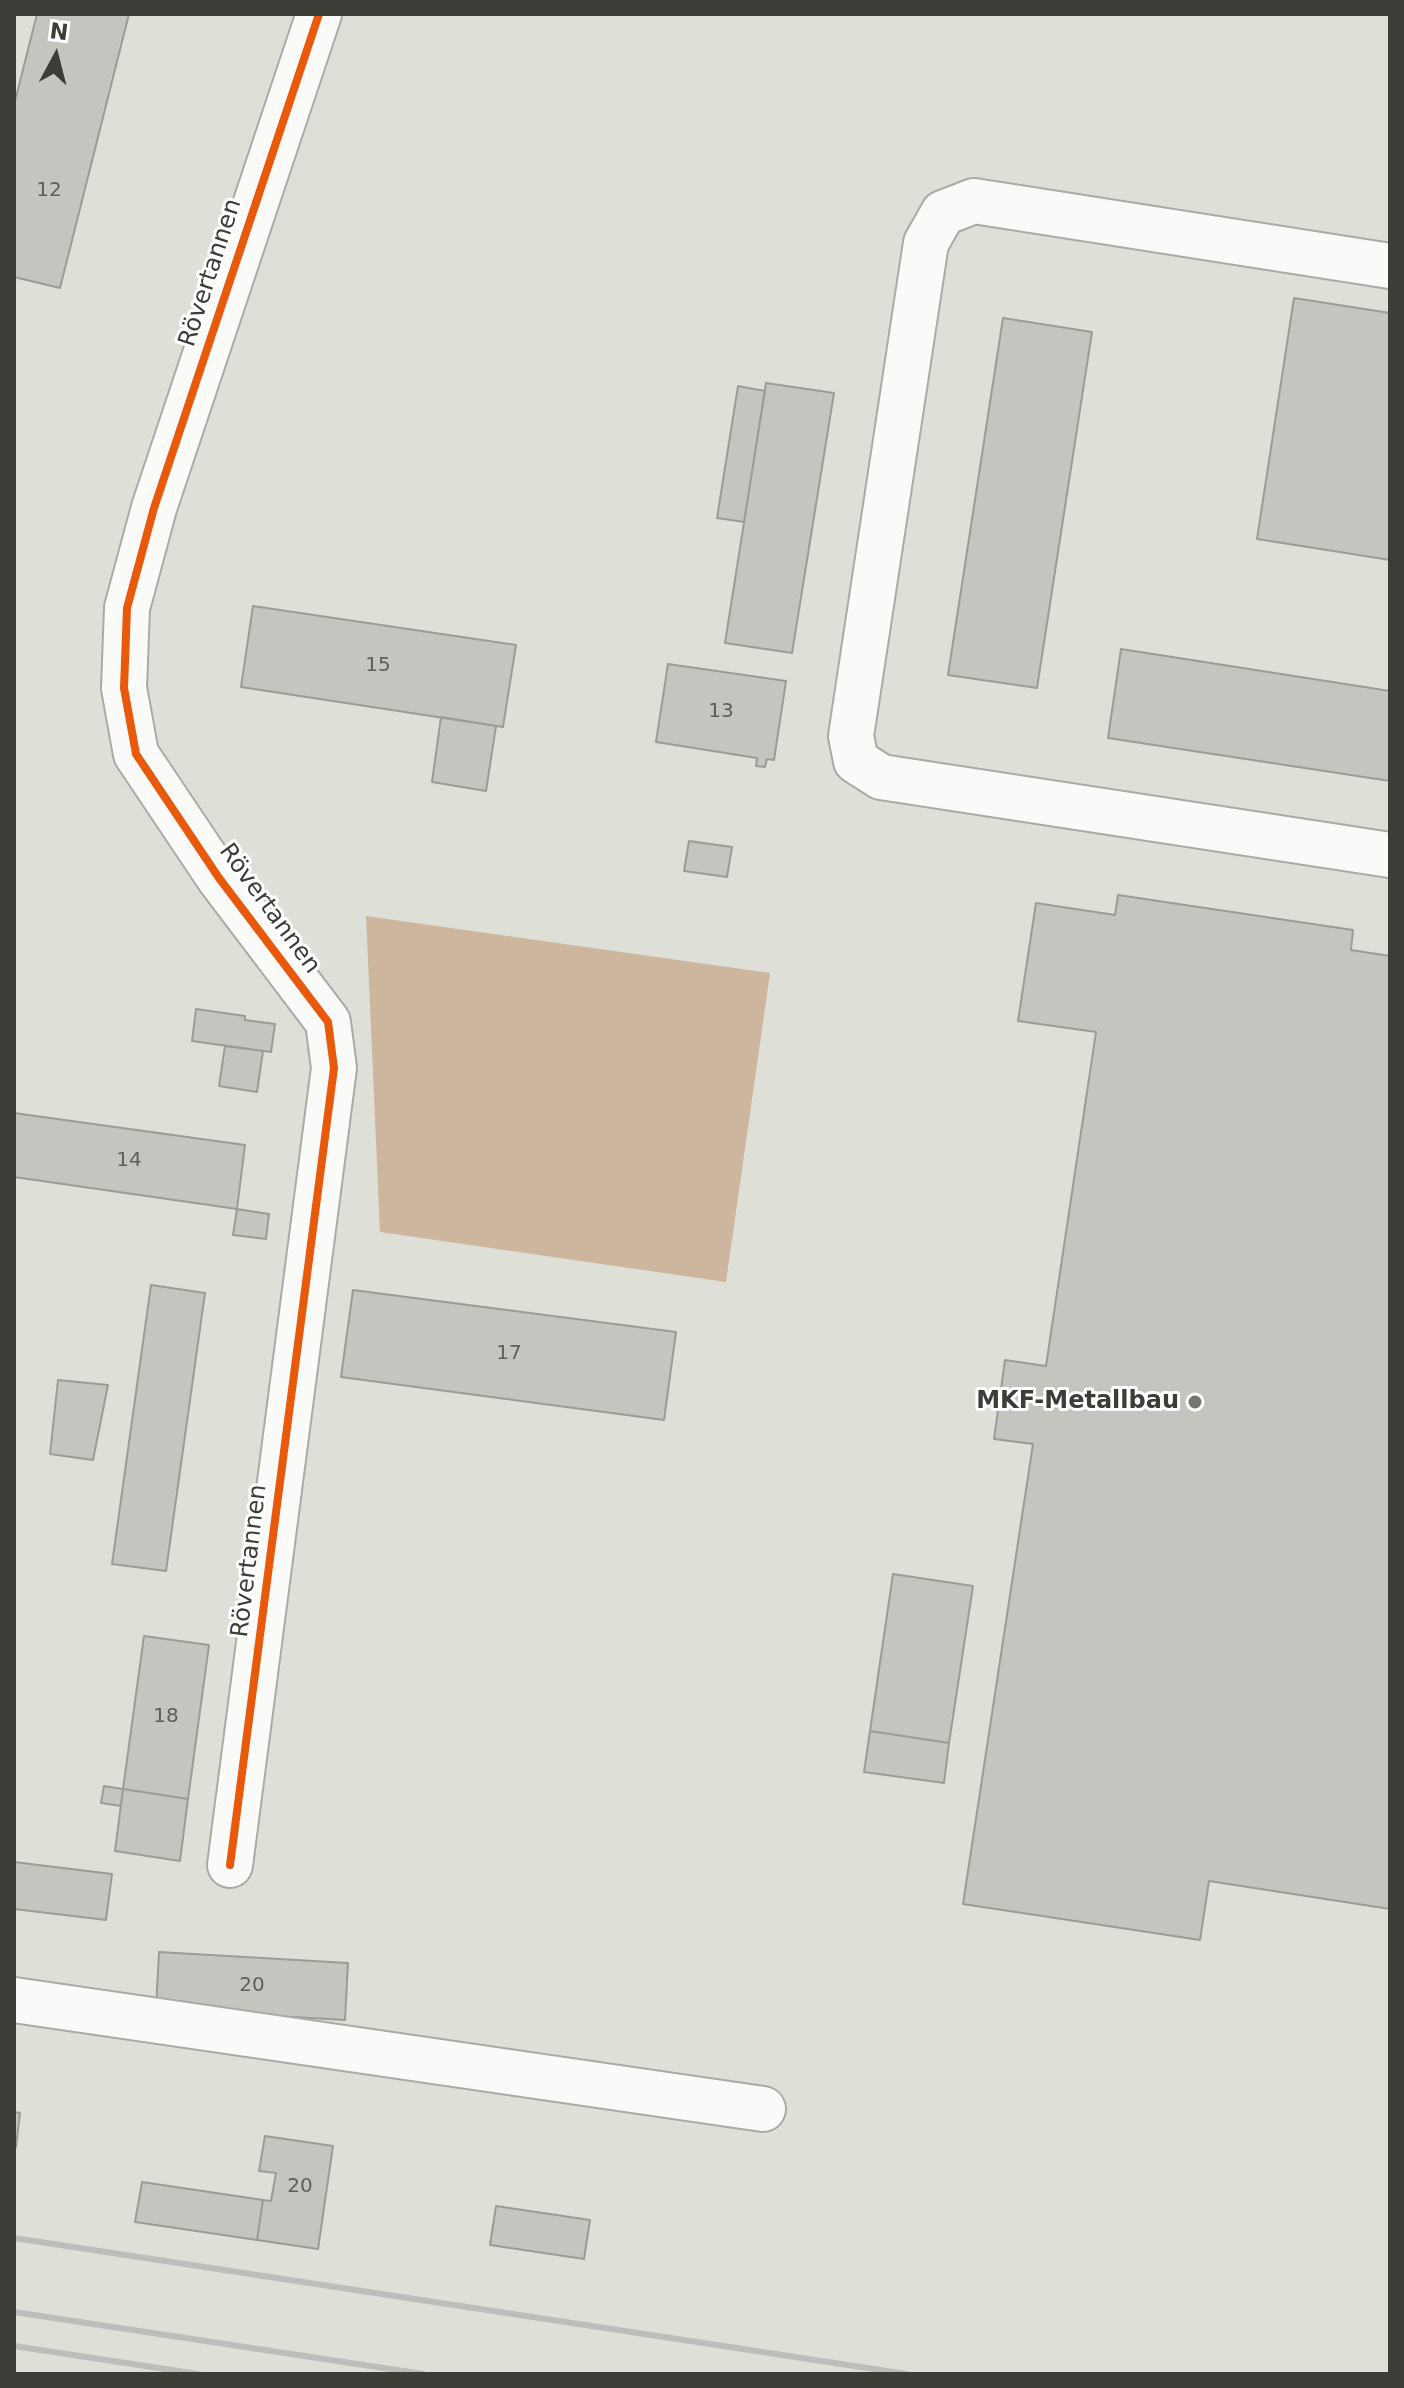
<!DOCTYPE html>
<html>
<head>
<meta charset="utf-8">
<style>
  body { margin:0 }
  #map { position:relative; width:1404px; height:2388px; overflow:hidden; background:#dee0d8; font-family:"DejaVu Sans",sans-serif }
  canvas { display:block }
  .frame { position:absolute; inset:0; border:16px solid #3b3d37; pointer-events:none }
  .north { position:absolute; left:16px; top:16px; width:80px; height:80px; -webkit-text-stroke:6px #fff; paint-order:stroke; rotate:7deg; font-size:22px; font-weight:700; line-height:32px; text-align:center; color:#3b3d37 }
  .north::after { content:''; display:block; margin:auto; width:28px; height:36px; background:#3b3d37; clip-path:polygon(50% 0,100% 100%,50% 72%,0 100%) }
</style>
</head>
<body>
<div id="map">
<canvas width="1404" height="2388"></canvas>
<div class="frame"></div>
<div class="north">N</div>
</div>
<script>
const ctx = document.querySelector('canvas').getContext('2d');
ctx.lineJoin = 'round';
function paint(path, color) { ctx.fillStyle = color; ctx.fill(path, 'evenodd'); }
const shape = rows => new Path2D(rows.map(r => 'M' + r).join(''));
function stroke(path, color, width, dash) { ctx.strokeStyle = color; ctx.lineWidth = width; ctx.lineCap = dash ? 'butt' : 'round'; ctx.setLineDash(dash || []); ctx.stroke(path); }
function drawText(font, color, halo, rows, align = 'center') {
  ctx.font = font + ' "DejaVu Sans",sans-serif'; ctx.lineWidth = 6; ctx.setLineDash([]); ctx.textBaseline = 'middle'; ctx.strokeStyle = halo; ctx.fillStyle = color; for (const [text, x, y, turn = 0] of rows) {
    ctx.save(); ctx.translate(x, y); ctx.rotate((+turn || 0) * Math.PI / 180); ctx.textAlign = isNaN(turn) ? turn : align; if (halo) ctx.strokeText(text, 0, 0); ctx.fillText(text, 0, 0); ctx.restore();
  }
}
paint(shape([
  [366,916,770,973,726,1282,380,1232]
]), '#ceb59e');
const building = shape([
  [37,14,129,14,60,288,14,277,14,105,37,14],
  [1294,298,1390,313,1390,560,1257,539,1294,298],
  [1003,318,1092,332,1037,688,948,675,1003,318],
  [766,383,834,393,792,653,725,643,766,383],
  [738,386,765,391,744,522,717,518,738,386],
  [253,606,516,645,503,727,241,687,253,606],
  [1121,649,1390,691,1390,781,1108,738,1121,649],
  [668,664,786,681,774,760,767,759,765,767,756,766,757,758,656,742,668,664],
  [441,717,496,726,486,791,432,782,441,717],
  [689,841,732,847,727,877,684,871,689,841],
  [1118,895,1353,930,1351,950,1390,956,1390,1909,1209,1881,1200,1940,963,1904,1033,1444,994,1439,1005,1360,1046,1366,1096,1032,1018,1021,1036,903,1115,915,1118,895],
  [196,1009,245,1016,245,1020,275,1024,271,1052,192,1041,196,1009],
  [225,1046,263,1051,257,1092,219,1086,225,1046],
  [14,1113,245,1145,237,1209,14,1177,14,1113],
  [237,1209,269,1214,266,1239,233,1235,237,1209],
  [151,1285,205,1293,166,1571,112,1564,151,1285],
  [353,1290,676,1332,664,1420,341,1377,353,1290],
  [58,1380,108,1385,93,1460,50,1454,58,1380],
  [893,1574,973,1586,949,1743,870,1731,893,1574],
  [144,1636,209,1645,188,1799,123,1789,144,1636],
  [870,1731,949,1743,944,1783,864,1772,870,1731],
  [104,1786,123,1789,121,1806,101,1803,104,1786],
  [123,1789,188,1799,180,1861,115,1851,123,1789],
  [14,1862,112,1874,106,1920,14,1909,14,1862],
  [159,1952,348,1963,345,2020,156,2009,159,1952],
  [14,2112,20,2113,16,2147,14,2147,14,2112],
  [265,2136,333,2146,318,2249,257,2240,263,2200,271,2201,276,2173,259,2171,265,2136],
  [142,2182,263,2200,257,2240,135,2222,142,2182],
  [496,2206,590,2220,584,2259,490,2245,496,2206]
]);
paint(building, '#c5c5bf');
stroke(building, '#9c9c97', 2);
const minor = shape([
  [1390,266,974,201,943,213,926,243,851,736,856,761,881,777,1390,855],
  [230,1865,334,1068,328,1022,219,878,136,754,124,688,127,608,154,508,319,14],
  [14,2000,763,2109]
]);
stroke(minor, '#a9aba5', 48);
stroke(minor, '#fafaf9', 44);
stroke(shape([
  [14,2238,907,2374],
  [14,2312,423,2374],
  [14,2346,198,2374]
]), '#bdbdbb', 6);
stroke(shape([
  [230,1865,334,1068,328,1022,219,878,136,754,124,688,127,608,154,508,319,14]
]), '#e8590c', 8);
for (const [x, y, r, color] of [
  [1195,1402,8,"#74766f"]
]) { const dot = new Path2D(); dot.arc(x, y, r, 0, 2 * Math.PI); ctx.fillStyle = color; ctx.fill(dot); stroke(dot, '#fff', 3); }
drawText('20px', '#5e5f59', null, [
  ["12",49,191],
  ["15",378,666],
  ["13",721,712],
  ["14",129,1161],
  ["17",509,1354],
  ["18",166,1717],
  ["20",252,1986],
  ["20",300,2187]
]);
drawText('24px', '#3b3d37', '#fff', [
  ["Rövertannen",211,273,-72],
  ["Rövertannen",269,909,54],
  ["Rövertannen",250,1561,-83]
]);
drawText('bold 24px', '#3b3d37', '#fff', [
  ["MKF-Metallbau",1179,1402]
], 'right');
</script>
</body>
</html>
